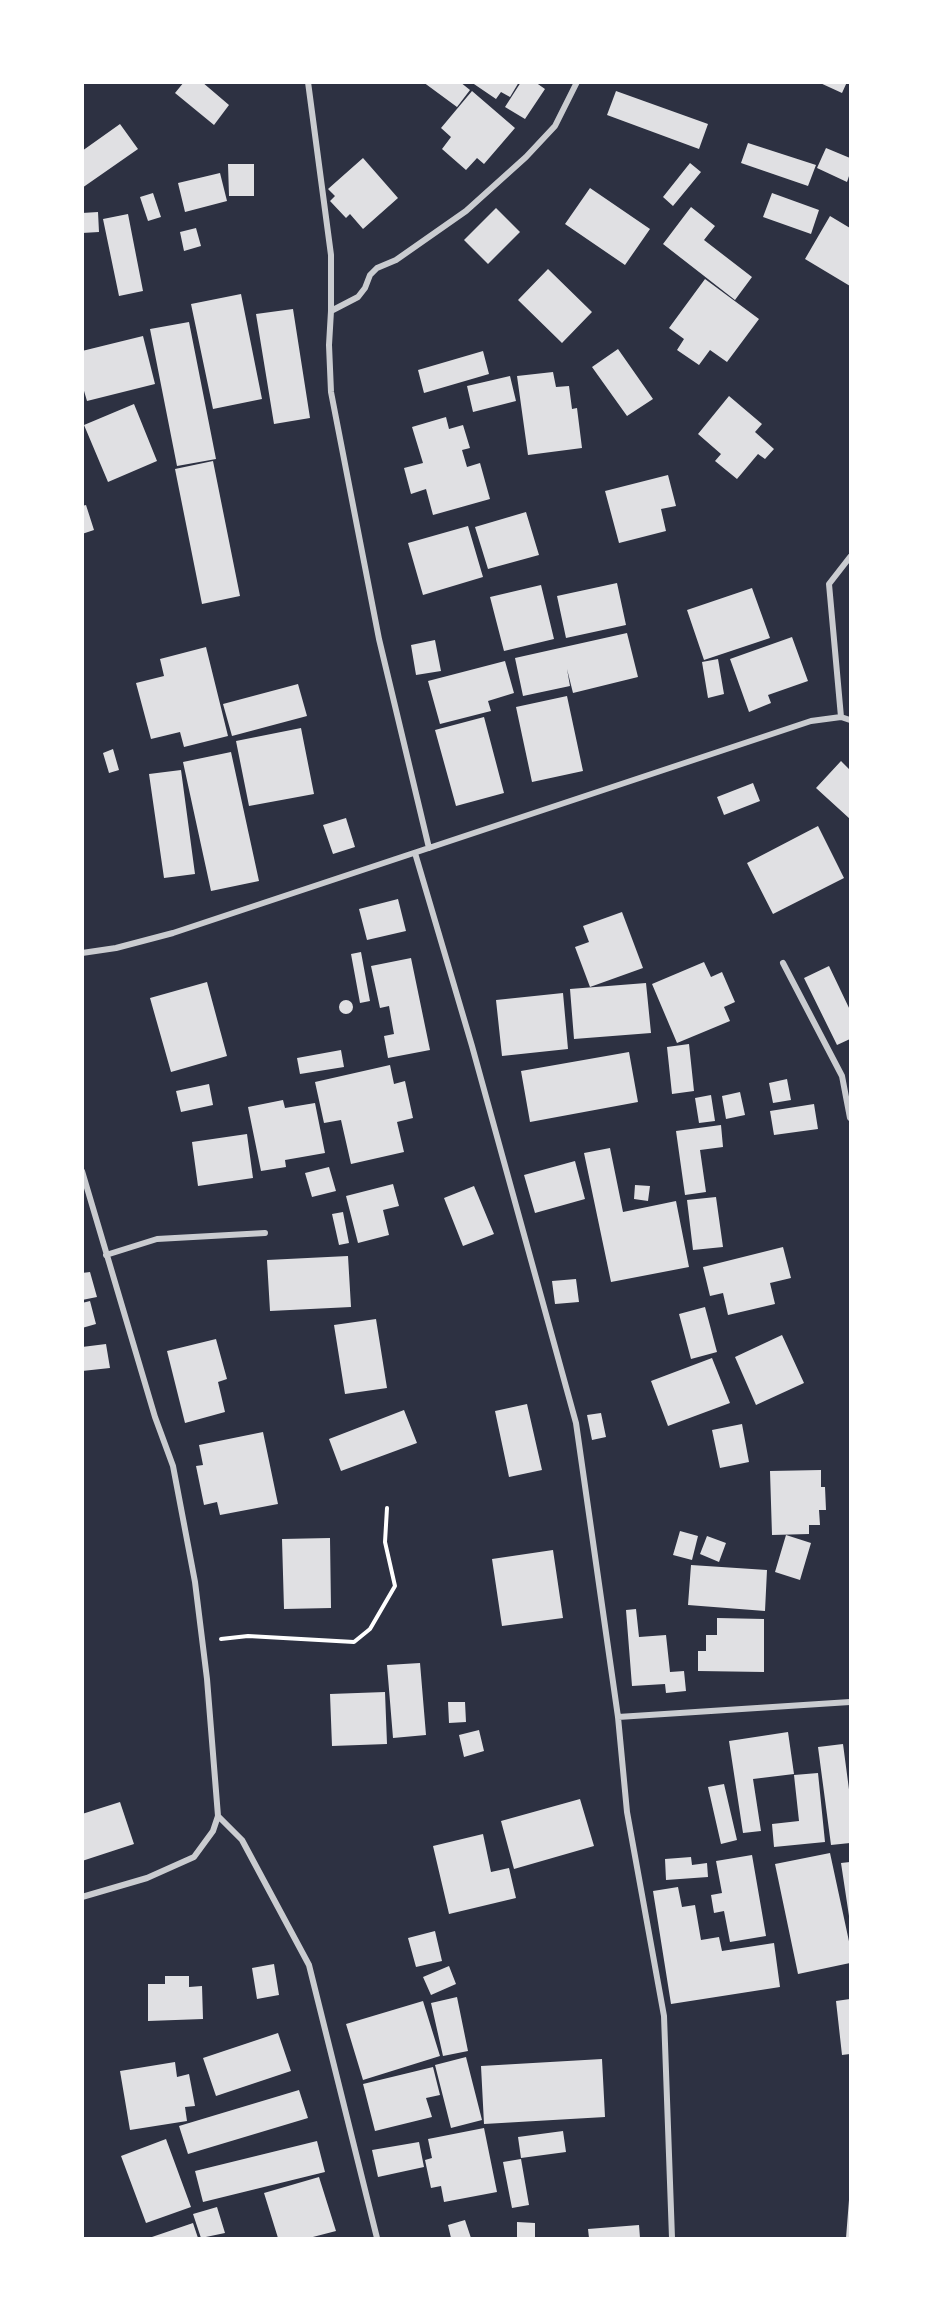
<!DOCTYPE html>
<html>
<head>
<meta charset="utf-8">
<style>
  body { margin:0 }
  #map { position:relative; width:933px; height:2321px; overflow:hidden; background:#2d3142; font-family:"Noto Sans",sans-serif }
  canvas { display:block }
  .frame { position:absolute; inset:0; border:84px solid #fff; pointer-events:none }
</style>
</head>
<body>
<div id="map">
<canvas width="933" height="2321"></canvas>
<div class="frame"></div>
</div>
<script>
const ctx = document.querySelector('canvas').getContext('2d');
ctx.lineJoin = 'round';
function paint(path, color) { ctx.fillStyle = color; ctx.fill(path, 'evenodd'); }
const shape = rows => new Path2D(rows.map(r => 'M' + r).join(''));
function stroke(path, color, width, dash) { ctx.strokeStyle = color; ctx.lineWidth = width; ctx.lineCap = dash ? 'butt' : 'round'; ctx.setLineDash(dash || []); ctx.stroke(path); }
paint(shape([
  [184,82,202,82,229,105,214,125,175,93],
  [423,82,460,82,470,90,457,107],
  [471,82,519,82,510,97,501,92,496,99],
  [521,82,535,82,545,89,525,119,505,107],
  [818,82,847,82,842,93],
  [472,91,515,128,484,164,477,158,466,170,442,149,451,137,441,128],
  [616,91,708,124,699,149,607,115],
  [120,124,138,149,82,188,82,151],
  [748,143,816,165,808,186,741,163],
  [826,148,850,158,850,173,847,182,817,168],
  [363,158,398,198,363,229,350,214,346,218,330,201,335,196,328,189],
  [690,163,701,172,673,206,663,197],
  [228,164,254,164,254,196,229,196],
  [220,173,227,201,185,212,178,183],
  [590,188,650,229,625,265,565,224],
  [153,193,161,217,148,221,140,197],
  [772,193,819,210,811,234,763,217],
  [691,207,715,226,704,240,752,277,735,300,663,244],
  [496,208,520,232,488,264,464,240],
  [98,212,99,232,82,233,82,213],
  [128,214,143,291,119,296,103,219],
  [830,216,850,228,850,286,805,259],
  [196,228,201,246,184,251,180,232],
  [548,269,592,312,562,343,518,300],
  [705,279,759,319,727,362,710,350,699,365,677,350,684,339,669,328],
  [241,294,262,399,213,409,191,304],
  [293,309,310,418,274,424,256,314],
  [189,322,216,459,177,466,150,329],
  [143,336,155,384,87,401,82,384,82,351],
  [618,349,653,399,627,416,592,367],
  [483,351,489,374,424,393,418,370],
  [553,372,556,387,569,386,572,409,577,408,582,448,528,455,517,376],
  [510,376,516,401,473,412,467,386],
  [729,396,762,424,755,432,774,449,765,459,758,454,737,479,715,461,721,454,698,434],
  [134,404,157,461,108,482,84,425],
  [446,417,449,429,463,425,470,448,462,450,467,467,480,463,490,499,433,515,426,489,411,494,404,468,423,463,412,427],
  [213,461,240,596,202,604,175,469],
  [668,475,676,506,661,509,666,531,619,543,605,491],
  [86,505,94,530,82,534,82,506],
  [526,512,539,555,488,569,475,527],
  [468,526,483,577,423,595,408,543],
  [617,583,626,625,566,638,557,596],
  [541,585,554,639,504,651,490,597],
  [752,588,770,638,704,660,687,610],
  [627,633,638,677,573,693,567,669,570,686,523,696,515,658],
  [792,637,808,681,768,695,771,703,749,712,730,659],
  [435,640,441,671,416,675,411,645],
  [206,647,228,736,184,747,180,732,151,739,136,683,164,676,160,659],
  [718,659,724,694,708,698,702,662],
  [505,661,514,693,488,701,491,711,440,724,428,681],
  [298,684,307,716,232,736,223,704],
  [567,696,583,771,532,782,516,707],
  [484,717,504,793,456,806,435,730],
  [301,728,314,794,249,806,236,741],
  [113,749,119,770,109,773,103,753],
  [231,752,259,881,211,891,183,762],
  [841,761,850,770,850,819,816,788],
  [181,770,195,874,164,878,149,774],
  [753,783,760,801,724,815,717,797],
  [346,818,355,847,333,854,323,825],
  [818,826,844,878,773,914,747,863],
  [398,899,406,931,367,940,359,909],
  [622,912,643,968,590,987,575,947,589,942,583,926],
  [361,952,370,1001,360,1003,351,954],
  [411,958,430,1050,388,1058,384,1036,394,1034,389,1006,380,1008,371,966],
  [704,962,711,977,722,972,735,1002,724,1007,730,1021,677,1043,652,984],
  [829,966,850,1010,850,1039,837,1045,804,978],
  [207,982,227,1056,171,1072,150,998],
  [646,983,651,1033,574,1039,570,989],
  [563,993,568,1049,502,1056,496,1000],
  '339 1007a7 7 0 1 1 14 0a7 7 0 1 1-14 0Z',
  [689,1044,694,1091,672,1094,667,1047],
  [341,1050,344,1067,300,1074,297,1058],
  [629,1052,638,1102,530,1122,521,1071],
  [390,1065,394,1084,405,1081,413,1118,397,1122,404,1152,351,1164,341,1120,324,1123,315,1082],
  [787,1079,791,1100,773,1103,769,1083],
  [209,1084,213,1105,181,1112,176,1091],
  [740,1092,745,1115,726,1119,722,1096],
  [711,1095,715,1121,699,1123,695,1098],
  [283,1100,285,1108,315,1103,325,1153,285,1160,286,1167,261,1171,248,1107],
  [814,1104,818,1129,774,1135,770,1111],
  [721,1125,723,1147,700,1150,706,1192,685,1195,676,1131],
  [247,1134,253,1178,198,1186,192,1142],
  [610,1148,623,1212,676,1201,689,1267,611,1282,584,1153],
  [575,1161,585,1199,535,1213,524,1175],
  [329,1167,336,1191,312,1197,305,1173],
  [393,1184,399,1206,383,1210,389,1235,358,1243,346,1196],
  [635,1185,650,1186,648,1201,634,1199],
  [474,1186,494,1234,463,1246,444,1198],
  [716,1197,723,1247,693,1250,687,1200],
  [343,1212,349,1243,339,1245,332,1214],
  [783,1247,791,1278,770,1283,775,1304,728,1315,723,1293,710,1296,703,1267],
  [348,1256,351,1307,270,1311,267,1260],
  [90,1272,97,1297,82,1300,82,1273],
  [576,1279,579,1302,555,1304,552,1281],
  [90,1301,96,1324,82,1328,82,1303],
  [705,1307,717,1352,691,1359,679,1314],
  [376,1319,387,1388,345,1394,334,1325],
  [782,1335,804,1383,756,1405,735,1357],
  [216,1339,227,1379,218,1382,225,1412,185,1423,167,1351],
  [106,1344,110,1368,82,1371,82,1347],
  [712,1358,730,1403,668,1426,651,1381],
  [527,1404,542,1470,509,1477,495,1411],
  [404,1410,417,1443,341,1471,329,1439],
  [601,1413,606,1437,592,1440,587,1415],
  [742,1424,749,1462,720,1468,712,1430],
  [263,1432,278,1504,220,1515,217,1502,204,1505,196,1466,203,1465,199,1445],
  [821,1470,821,1487,825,1487,826,1510,819,1510,820,1525,809,1525,809,1534,772,1535,770,1471],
  [680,1531,698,1536,692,1560,673,1555],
  [786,1535,811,1543,800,1580,775,1572],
  [707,1536,726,1543,719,1562,700,1554],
  [330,1538,331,1608,284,1609,282,1539],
  [553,1550,563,1618,502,1626,492,1559],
  [691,1565,767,1570,765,1611,688,1605],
  [636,1609,639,1637,666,1635,670,1672,684,1671,686,1691,666,1693,665,1684,632,1686,626,1610],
  [717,1618,764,1619,764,1672,698,1671,698,1651,706,1651,706,1635,717,1635],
  [420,1663,426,1735,393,1738,387,1665],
  [385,1692,387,1744,332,1746,330,1694],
  [448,1702,465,1702,466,1722,449,1723],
  [479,1730,484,1751,464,1757,459,1735],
  [788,1732,794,1774,753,1779,761,1831,743,1833,729,1741],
  [843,1744,850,1797,850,1843,831,1845,818,1747],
  [818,1773,825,1842,774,1847,772,1824,799,1821,794,1775],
  [724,1784,737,1840,721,1844,708,1787],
  [580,1799,594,1846,514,1869,501,1821],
  [120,1802,134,1844,82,1861,82,1814],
  [483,1834,491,1872,509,1868,516,1898,449,1914,433,1846],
  [830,1853,850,1946,850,1963,798,1974,775,1864],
  [752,1855,766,1936,730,1942,724,1911,714,1913,711,1895,722,1893,716,1861],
  [691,1857,692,1865,707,1863,708,1877,666,1880,665,1859],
  [850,1862,850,1915,849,1916,841,1863],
  [678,1887,682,1907,695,1905,701,1940,719,1937,722,1951,774,1943,780,1987,671,2004,653,1891],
  [435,1931,442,1961,416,1967,408,1938],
  [274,1964,279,1995,257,1999,252,1968],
  [449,1966,456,1984,431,1995,423,1977],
  [165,1976,189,1976,189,1987,202,1986,203,2019,148,2021,148,1984,165,1984],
  [457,1997,468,2051,443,2056,431,2003],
  [850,1999,850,2054,842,2055,836,2001],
  [423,2001,440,2056,363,2080,346,2024],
  [278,2033,291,2071,216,2096,203,2058],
  [466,2057,482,2120,451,2128,435,2065],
  [602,2059,605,2117,484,2124,481,2066],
  [175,2062,177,2077,189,2074,195,2106,185,2107,187,2121,130,2130,120,2071],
  [433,2067,440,2095,426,2098,432,2117,375,2131,363,2084],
  [299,2090,308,2118,188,2154,179,2126],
  [484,2128,497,2192,444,2202,441,2186,431,2188,425,2160,432,2158,428,2139],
  [563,2131,566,2152,521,2158,518,2137],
  [166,2139,191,2207,146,2223,121,2156],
  [317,2141,325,2172,203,2202,195,2171],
  [419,2142,424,2167,378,2177,372,2150],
  [521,2159,529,2205,512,2208,503,2162],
  [319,2177,336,2231,309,2238,278,2238,264,2193],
  [849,2200,850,2200,850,2238,846,2238],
  [217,2207,225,2233,201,2238,193,2214],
  [465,2220,471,2238,451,2238,448,2225],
  [517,2222,535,2223,535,2238,517,2238],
  [193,2223,198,2238,149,2238],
  [639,2225,640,2238,589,2238,588,2229]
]), '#e0e0e3');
stroke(shape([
  [221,1639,248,1636,354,1642,370,1629,395,1586,385,1542,387,1508]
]), '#fff', 4);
stroke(shape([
  [308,82,331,255,331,311],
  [841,717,829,584,850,557],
  [429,848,379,639,331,392,329,345,331,311,358,297,365,288,370,275,377,268,396,260,466,211,526,157,555,126,577,82],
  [415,853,472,1046,576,1423,618,1717,627,1812,664,2016,672,2238],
  [82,953,116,948,173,933,811,721,841,717,850,720],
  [783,963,842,1076,850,1118],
  [82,1171,155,1417,173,1466,195,1582,207,1679,218,1816,213,1831,194,1857,147,1878,82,1897],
  [106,1255,157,1239,265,1233],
  [618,1717,850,1702],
  [218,1816,242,1840,309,1965,377,2238]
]), '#caccd0', 6);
</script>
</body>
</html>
